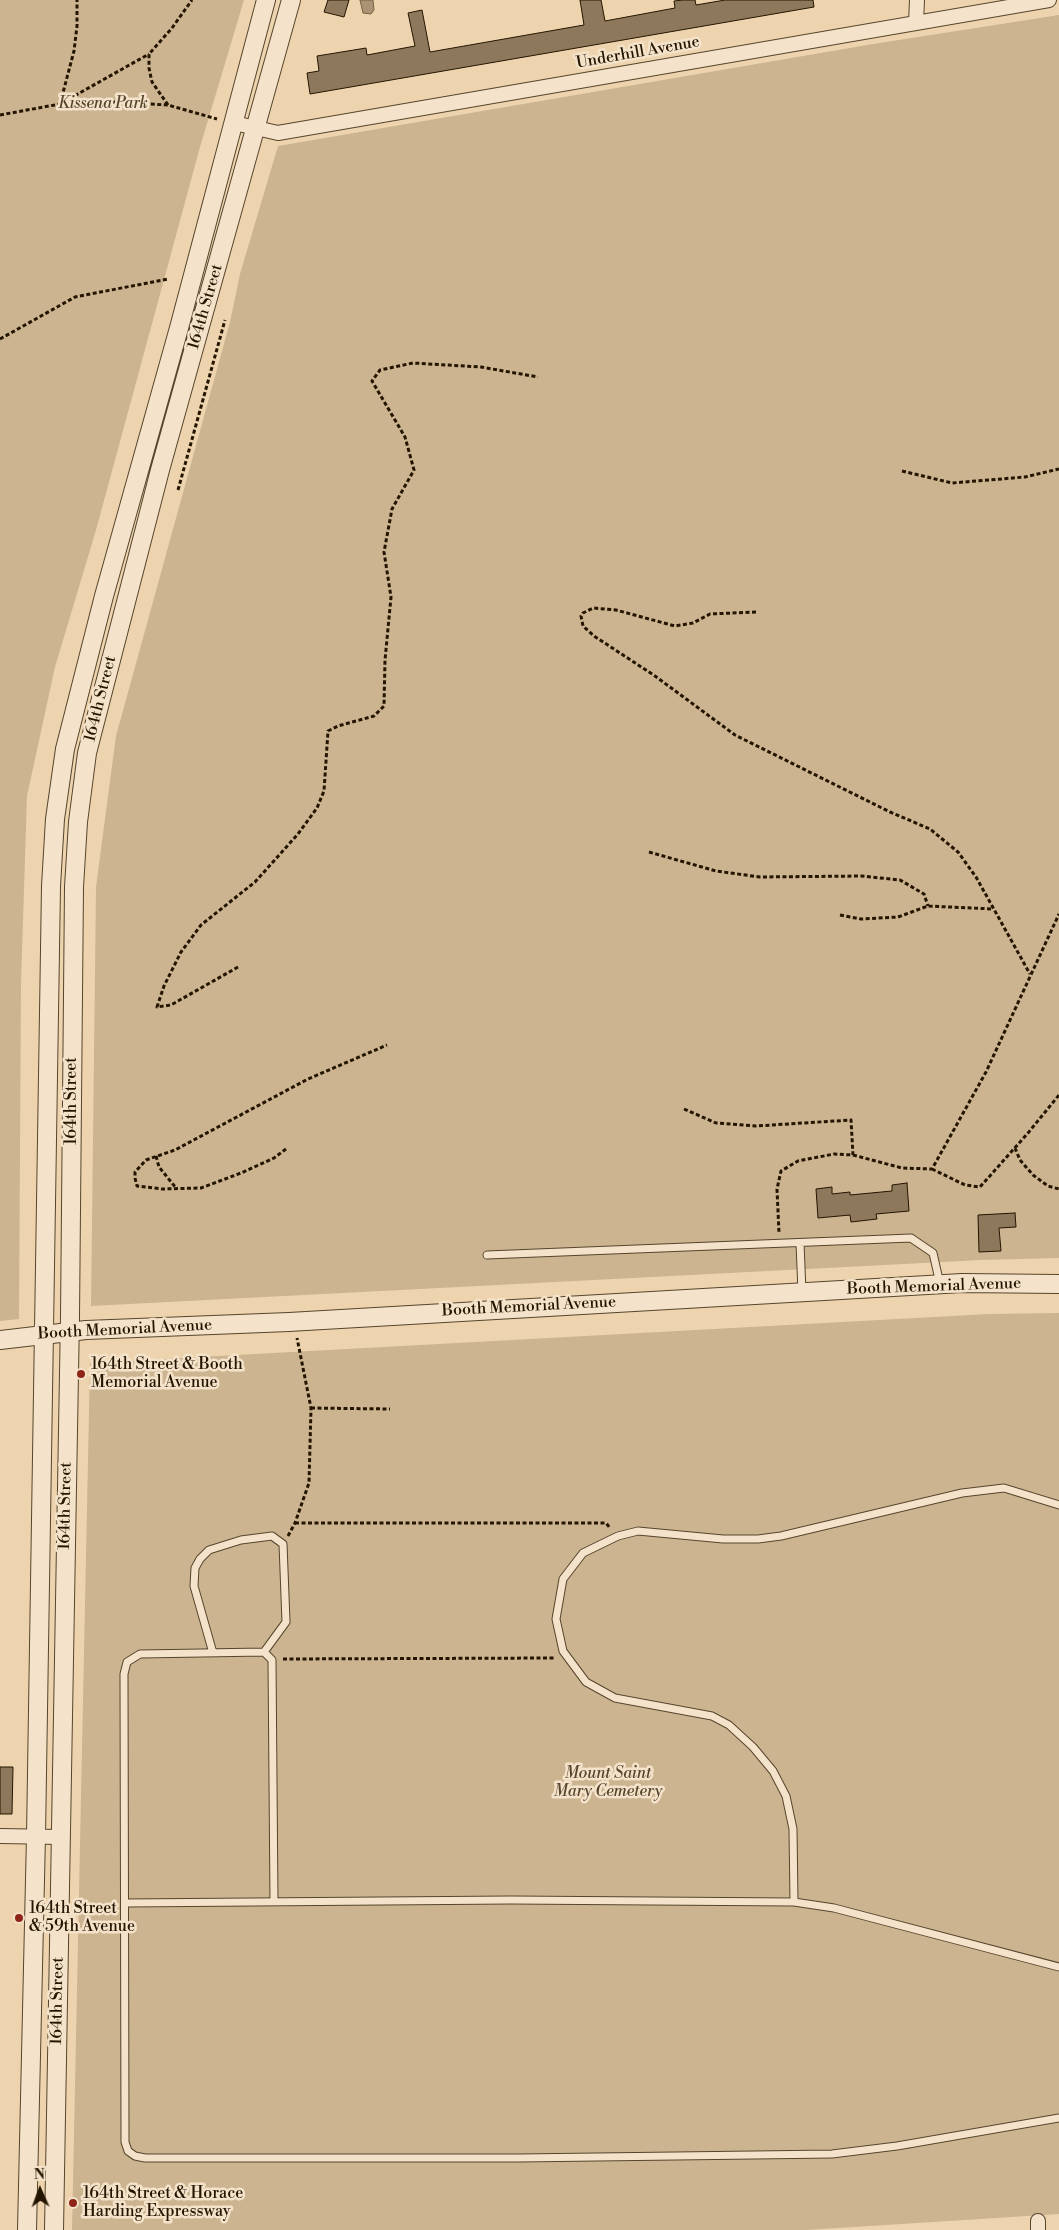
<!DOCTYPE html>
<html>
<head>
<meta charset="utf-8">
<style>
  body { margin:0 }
  #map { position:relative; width:1059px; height:2230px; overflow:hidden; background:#eed4ae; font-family:"Libre Bodoni",serif }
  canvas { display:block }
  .north { position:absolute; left:15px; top:2165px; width:50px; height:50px; -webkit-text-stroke:4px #f4e3ca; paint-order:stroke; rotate:358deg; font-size:14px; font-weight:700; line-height:20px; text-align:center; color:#241501 }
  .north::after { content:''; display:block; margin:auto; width:18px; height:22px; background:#241501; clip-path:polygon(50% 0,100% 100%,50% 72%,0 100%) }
</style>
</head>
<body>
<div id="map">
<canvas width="1059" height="2230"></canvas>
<div class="north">N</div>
</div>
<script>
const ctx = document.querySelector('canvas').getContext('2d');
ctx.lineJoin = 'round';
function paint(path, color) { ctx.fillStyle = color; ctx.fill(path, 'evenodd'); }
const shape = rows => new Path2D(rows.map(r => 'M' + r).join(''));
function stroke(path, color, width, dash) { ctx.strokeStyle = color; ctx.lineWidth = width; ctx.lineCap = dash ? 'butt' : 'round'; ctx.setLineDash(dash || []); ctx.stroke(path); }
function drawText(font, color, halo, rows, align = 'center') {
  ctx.font = font + ' "Libre Bodoni",serif'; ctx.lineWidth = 5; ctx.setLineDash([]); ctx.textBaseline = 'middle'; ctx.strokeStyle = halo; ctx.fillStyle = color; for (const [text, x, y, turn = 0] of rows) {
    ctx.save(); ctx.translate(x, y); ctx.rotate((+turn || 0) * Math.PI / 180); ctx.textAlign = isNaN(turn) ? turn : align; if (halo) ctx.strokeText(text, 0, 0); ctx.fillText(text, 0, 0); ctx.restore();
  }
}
paint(shape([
  [0,0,244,0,200,147,96,530,55,667,27,796,21,983,19,1319,0,1321],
  [1059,15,1059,1258,981,1260,91,1306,96,887,116,736,230,322,240,274,278,146,873,44],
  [1059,1313,1059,2214,807,2230,72,2230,90,1363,989,1314]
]), '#ccb491');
const water = shape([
  [360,0,373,0,374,10,371,14,363,13,360,0]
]);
paint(water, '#a99373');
stroke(water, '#746145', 1);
const building = shape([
  [328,0,349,0,344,17,324,12,328,0],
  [580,0,601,0,605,21,675,8,674,1,683,0,695,0,696,5,725,0,813,0,814,7,310,94,307,73,319,71,317,56,366,48,367,55,415,46,408,13,422,10,430,52,584,25,580,0],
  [907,1183,909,1211,876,1214,877,1219,851,1222,850,1215,818,1218,816,1189,832,1187,832,1194,850,1192,850,1195,892,1191,892,1185,907,1183],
  [1015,1213,1016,1227,999,1228,1001,1251,979,1252,978,1215,1015,1213],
  [0,1767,13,1767,12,1814,0,1814,0,1767]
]);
paint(building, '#8d785b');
stroke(building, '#241501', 1);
const service = shape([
  [800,1243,802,1292],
  [487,1255,911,1238,933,1253,940,1284],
  [213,1653,194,1586,195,1568,200,1559,209,1550,241,1540,272,1536,283,1544,286,1622,264,1652],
  [274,1902,272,1660,264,1652,140,1654,127,1662,124,1674,125,2142,128,2151,135,2156,145,2158,519,2158,832,2154,897,2146,1059,2118],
  [794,1902,793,1829,786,1796,773,1771,753,1747,729,1725,712,1716,615,1698,586,1682,563,1651,556,1619,563,1579,583,1553,618,1536,638,1531,723,1539,758,1539,781,1536,962,1493,1004,1488,1059,1505],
  [125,1903,511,1900,794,1902,834,1908,1059,1967]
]);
const minor = shape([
  [916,23,917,0],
  [234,123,278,133,1049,0],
  [0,1836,60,1837],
  [1038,2230,1038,2221]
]);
const tertiary = shape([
  [0,1340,86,1330,289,1322,962,1283,1059,1284],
  [27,2230,36,1836,51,886,55,819,65,749,104,596,179,328,266,0],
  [54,2230,70,1316,74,887,78,822,87,753,126,602,160,470,291,0]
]);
stroke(service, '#56452c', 9);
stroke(minor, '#56452c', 16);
stroke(tertiary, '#56452c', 20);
stroke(shape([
  [60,104,96,101,168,105,217,119],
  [60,104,74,51,77,26,77,0],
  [168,105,152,82,149,68,149,54,172,28,192,0],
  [0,115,60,104,149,54],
  [0,339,75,297,168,279],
  [902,471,952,483,1025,477,1059,469],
  [178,490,225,320],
  [756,612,710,614,693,623,675,626,616,610,593,608,583,613,581,616,583,626,594,636,655,676,735,735,890,812,930,829,958,852,976,877,1030,974],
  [649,852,716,871,760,877,861,876,900,880,924,894,928,906],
  [840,915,861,919,898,917,928,906,993,909],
  [238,967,171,1005,157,1007,164,986,181,952,201,925,255,882,298,834,317,808,324,791,328,731,338,726,374,716,384,706,385,660,391,597,384,552,392,509,414,470,405,437,372,381,380,370,413,363,481,367,538,377],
  [684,1109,716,1123,756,1126,851,1120,853,1155,834,1154,798,1161,781,1171,777,1189,779,1233],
  [1015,1148,1020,1160,1033,1175,1048,1186,1059,1189],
  [286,1149,274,1158,241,1173,201,1188,162,1189,137,1186,135,1178,135,1172,146,1160,175,1150,308,1079,387,1045],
  [853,1155,902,1168,932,1169,986,1072,1059,914],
  [156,1156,159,1167,176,1188],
  [932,1169,965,1185,980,1187,1028,1133,1059,1095],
  [311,1408,390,1409],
  [295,1523,606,1523,610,1528],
  [288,1536,295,1523,309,1483,311,1408,297,1338],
  [283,1659,554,1658]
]), '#241501', 3, [4, 2.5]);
stroke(service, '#f4e3ca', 7);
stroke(minor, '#f4e3ca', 14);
stroke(tertiary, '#f4e3ca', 18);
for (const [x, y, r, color] of [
  [81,1374,5,"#8f2418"],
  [19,1918,5,"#8f2418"],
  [73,2203,5,"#8f2418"]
]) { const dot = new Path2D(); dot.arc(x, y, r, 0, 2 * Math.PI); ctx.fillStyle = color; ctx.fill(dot); stroke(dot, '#f4e3ca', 2); }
drawText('16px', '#241501', '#f4e3ca', [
  ["Underhill Avenue",638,53,-10],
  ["164th Street",206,307,-74],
  ["164th Street",101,699,-76],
  ["164th Street",72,1101,-90],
  ["Booth Memorial Avenue",934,1287,-2],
  ["Booth Memorial Avenue",529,1307,-3],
  ["Booth Memorial Avenue",125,1330,-3],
  ["164th Street",66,1506,-89],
  ["164th Street",58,2001,-89]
]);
drawText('italic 16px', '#56452c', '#f4e3ca', [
  ["Kissena Park",103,104],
  ["Mount Saint",608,1774],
  ["Mary Cemetery",608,1792]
]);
drawText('16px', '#241501', '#f4e3ca', [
  ["164th Street & Booth",91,1365],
  ["Memorial Avenue",91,1383],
  ["164th Street",29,1909],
  ["& 59th Avenue",29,1927],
  ["164th Street & Horace",83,2194],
  ["Harding Expressway",83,2212]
], 'left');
</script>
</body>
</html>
